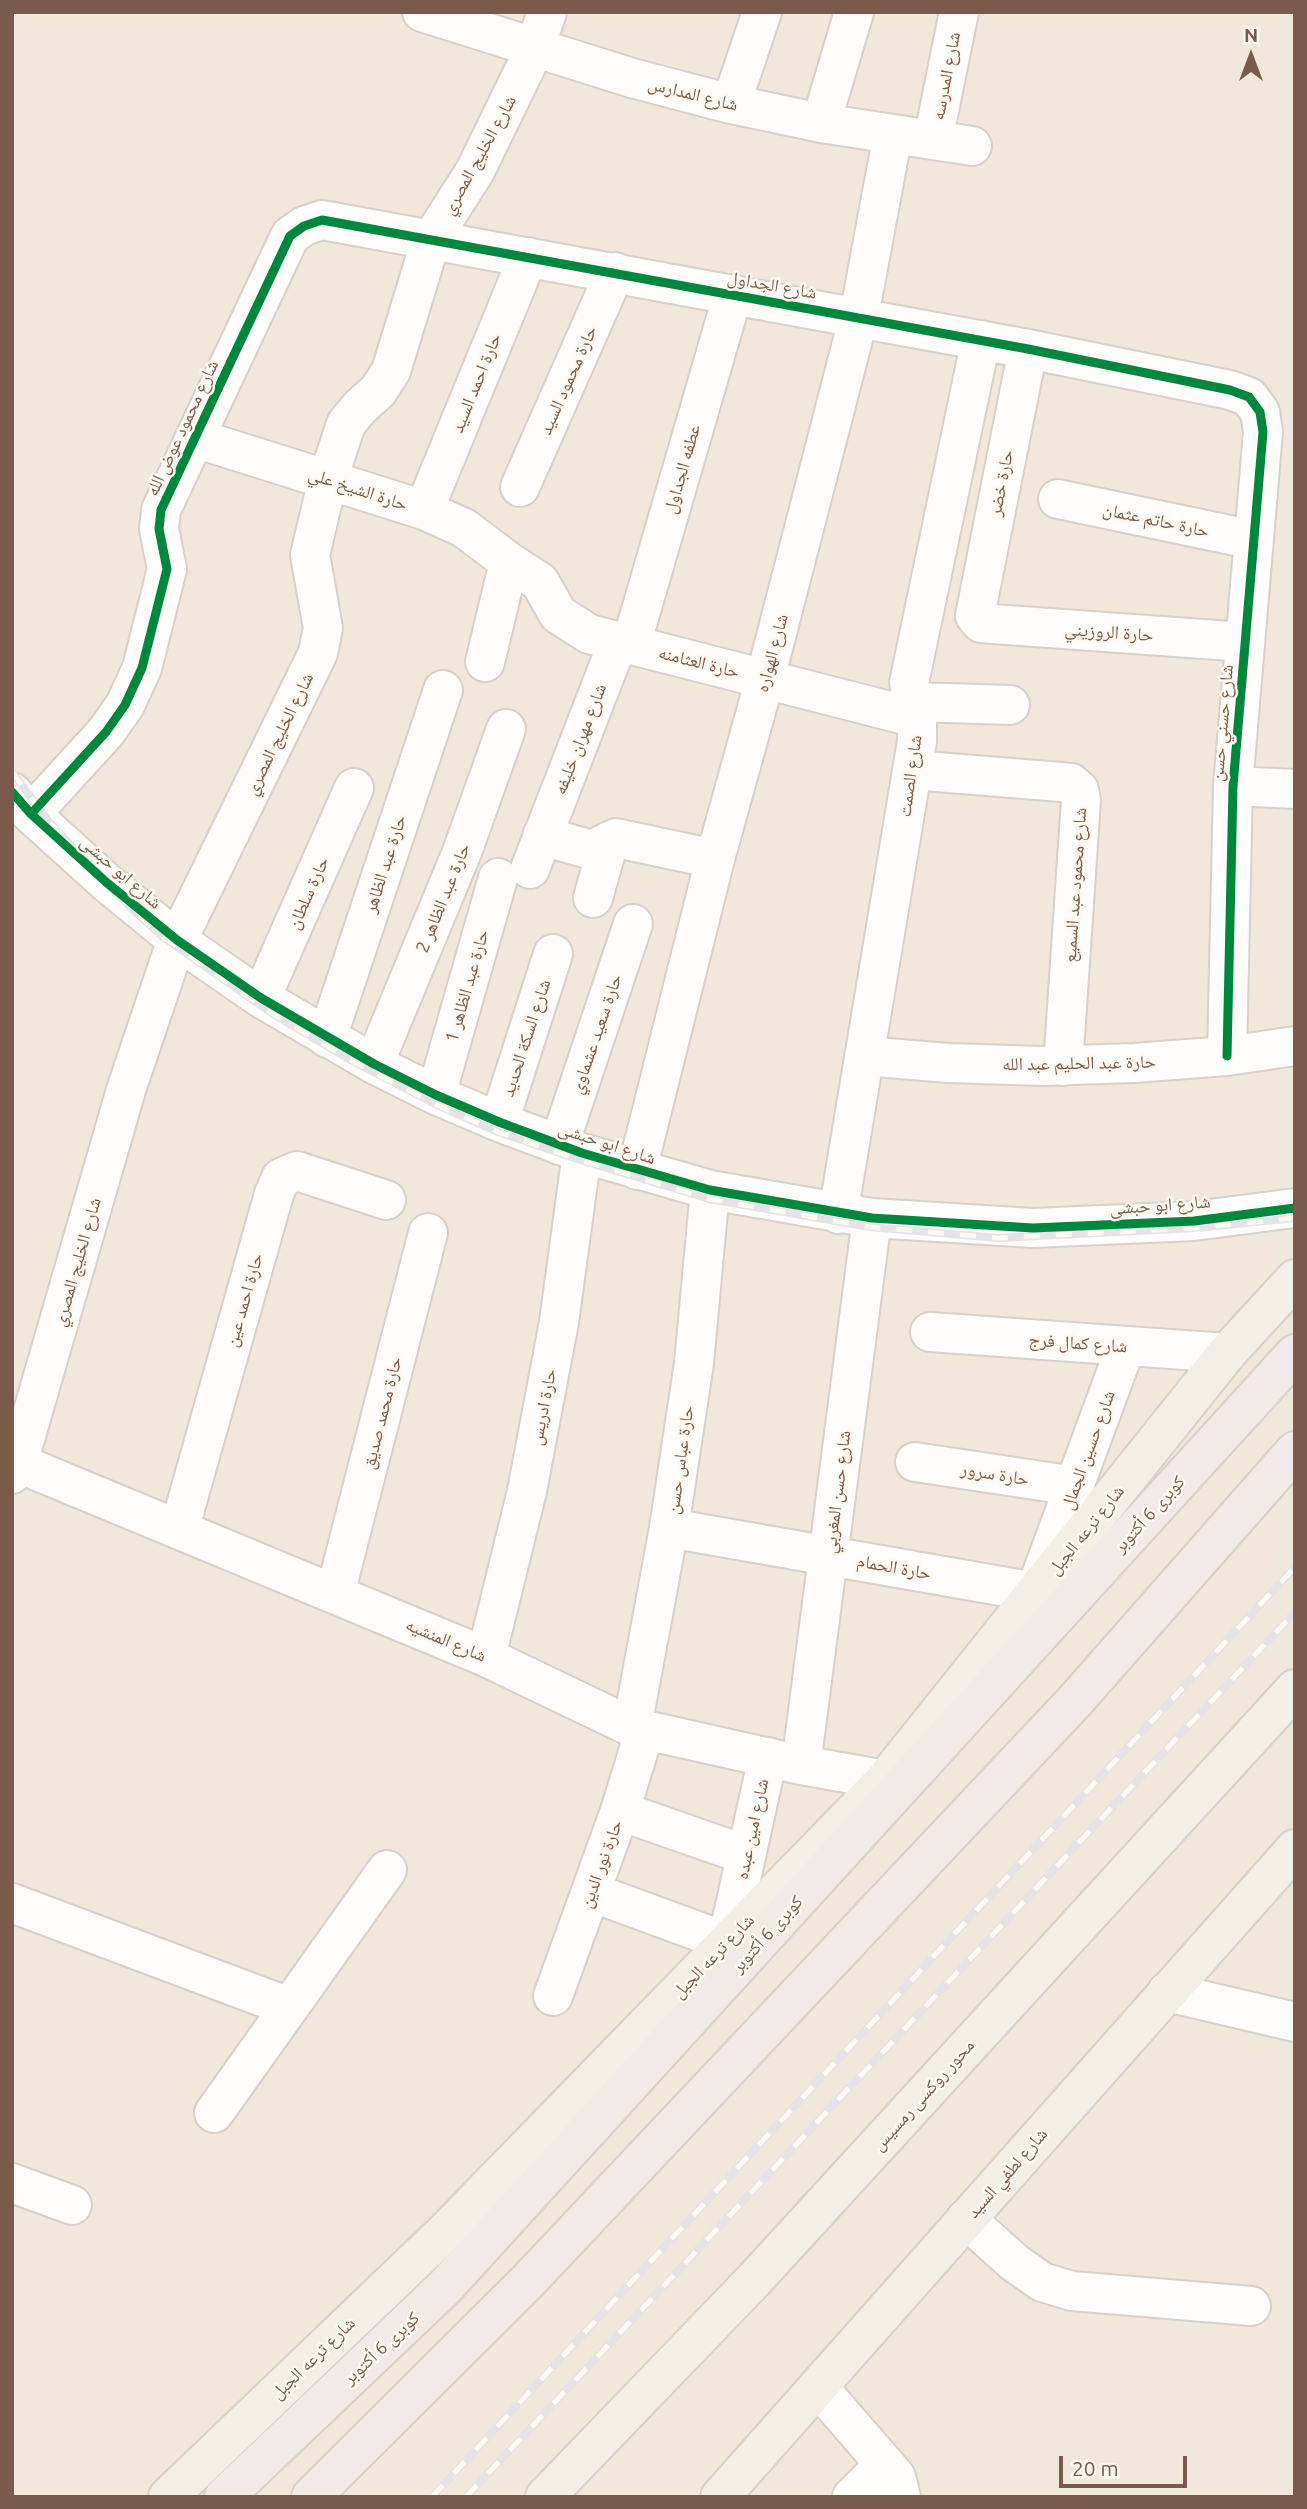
<!DOCTYPE html>
<html>
<head>
<meta charset="utf-8">
<style>
  body { margin:0 }
  #map { position:relative; width:1307px; height:2509px; overflow:hidden; background:#f9f4ee; font-family:Ubuntu,sans-serif }
  canvas { display:block }
  .frame { position:absolute; inset:0; border:14px solid #7a5a4b; pointer-events:none }
  .north { position:absolute; left:1216px; top:21px; width:70px; height:70px; -webkit-text-stroke:5px #fff9f1; paint-order:stroke; rotate:0deg; font-size:19px; font-weight:700; line-height:28px; text-align:center; color:#7a5a4b }
  .north::after { content:''; display:block; margin:auto; width:24px; height:32px; background:#7a5a4b; clip-path:polygon(50% 0,100% 100%,50% 72%,0 100%) }
  .scale { position:absolute; left:1059px; top:2456px; width:128px; height:32px; box-sizing:border-box; border:4px solid #7a5a4b; border-top:0; padding-left:9px; font-size:21px; line-height:24px; white-space:nowrap; color:#7a5a4b; -webkit-text-stroke:5px #fff9f1; paint-order:stroke }
</style>
</head>
<body>
<div id="map">
<canvas width="1307" height="2509"></canvas>
<div class="frame"></div>
<div class="north">N</div>
<div class="scale">20 m</div>
</div>
<script>
const ctx = document.querySelector('canvas').getContext('2d');
ctx.lineJoin = 'round';
function paint(path, color) { ctx.fillStyle = color; ctx.fill(path, 'evenodd'); }
const shape = rows => new Path2D(rows.map(r => 'M' + r).join(''));
function stroke(path, color, width, dash) { ctx.strokeStyle = color; ctx.lineWidth = width; ctx.lineCap = dash ? 'butt' : 'round'; ctx.setLineDash(dash || []); ctx.stroke(path); }
function drawText(font, color, halo, rows, align = 'center') {
  ctx.font = font + ' Ubuntu,"Noto Naskh Arabic",sans-serif'; ctx.lineWidth = 5; ctx.setLineDash([]); ctx.textBaseline = 'middle'; ctx.strokeStyle = halo; ctx.fillStyle = color; for (const [text, x, y, turn = 0] of rows) {
    ctx.save(); ctx.translate(x, y); ctx.rotate((+turn || 0) * Math.PI / 180); ctx.textAlign = isNaN(turn) ? turn : align; if (halo) ctx.strokeText(text, 0, 0); ctx.fillText(text, 0, 0); ctx.restore();
  }
}
paint(shape([
  [12,12,1295,12,1295,2497,12,2497]
]), '#f2e7db');
const minor = shape([
  [422,12,632,78,731,104,821,123,972,146],
  [731,104,762,12],
  [821,123,854,12],
  [933,140,959,12],
  [1028,349,975,616,981,623,993,624,1245,642],
  [195,438,424,510,464,528,509,562,540,582,558,614,589,634,917,718],
  [520,487,615,272],
  [1058,499,1254,540],
  [424,510,528,257],
  [631,645,733,294],
  [485,662,509,562],
  [914,702,1010,705],
  [912,770,1061,782,1071,783,1079,790,1081,800,1063,1066],
  [1233,786,1295,789],
  [12,792,31,814,106,882,177,940,261,998,374,1064,436,1095,499,1122,582,1153,710,1190,872,1218,1033,1228,1194,1221,1295,1208],
  [31,814,106,732,125,705,142,668,167,569,159,529,161,510,290,236,304,226,322,220,1028,349,1230,390,1249,397,1260,412,1263,432,1233,786,1227,1056],
  [542,836,592,850,616,838,715,859],
  [530,869,618,642],
  [593,898,609,841],
  [261,998,354,788],
  [327,1038,443,690],
  [864,1056,948,1063,1042,1066,1134,1063,1227,1056,1295,1046],
  [374,1064,462,852,506,729],
  [436,1095,498,878],
  [499,1122,553,954],
  [559,1145,633,924],
  [637,1170,715,859,765,679,859,316,893,134],
  [838,1214,917,741,917,718,909,683,981,340],
  [930,1332,1227,1353],
  [915,1462,1075,1486],
  [18,1463,486,1657,632,1727,801,1765,885,1780],
  [12,1474,18,1463,126,1090,175,945,318,653,323,628,310,555,328,479,346,424,360,407,378,391,391,371,431,240,475,171,535,48,547,12],
  [669,1528,1035,1592,1126,1346],
  [179,1530,274,1194,281,1178,297,1171,386,1200],
  [335,1594,428,1233],
  [486,1657,527,1491,559,1322,582,1153],
  [632,1727,669,1528,694,1363,710,1190],
  [801,1765,872,1218],
  [620,1811,746,1855],
  [591,1892,727,1942,768,1757],
  [12,1903,289,2007],
  [1167,1992,1295,2022],
  [553,1996,620,1811,645,1730],
  [214,2113,387,1870],
  [12,2183,72,2205],
  [966,2219,1015,2263,1042,2282,1072,2291,1251,2306],
  [818,2387,896,2477,901,2497],
  [852,2497,885,2464]
]);
const major = shape([
  [168,2497,445,2232,885,1780,1227,1353,1295,1279],
  [545,2497,754,2280,1295,1689],
  [720,2497,1295,1849]
]);
const highway = shape([
  [224,2497,445,2287,1295,1354],
  [311,2497,528,2281,1074,1702,1295,1451]
]);
stroke(minor, '#d8d0ca', 42);
stroke(major, '#dad0ca', 42);
stroke(highway, '#dad0ca', 42);
stroke(minor, '#fefdfc', 38);
stroke(major, '#f3eee6', 38);
stroke(highway, '#f2eae6', 38);
const rail = shape([
  [12,772,49,822,130,907,163,937,273,1014,354,1062,437,1105,498,1132,580,1160,709,1199,870,1227,998,1238,1197,1228,1295,1218],
  [432,2497,1295,1567],
  [466,2497,1295,1612]
]);
stroke(rail, '#e5e3e6', 8);
stroke(rail, '#fff9f1', 5, [16]);
stroke(shape([
  [12,792,31,814,106,882,177,940,261,998,374,1064,436,1095,499,1122,582,1153,710,1190,872,1218,1033,1228,1194,1221,1295,1208],
  [31,814,106,732,125,705,142,668,167,569,159,529,161,510,290,236,304,226,322,220,1028,349,1230,390,1249,397,1260,412,1263,432,1233,786,1227,1056]
]), '#00873e', 9);
drawText('18px', '#7a5a4b', '#fff9f1', [
  ["شارع المدرسه",946,76,-79],
  ["شارع المدارس",693,94,14],
  ["شارع الخليج المصري",479,155,-61],
  ["شارع الجداول",772,285,10],
  ["حارة محمود السيد",568,380,-66],
  ["حارة احمد السيد",476,383,-68],
  ["شارع محمود عوض الله",182,428,-65],
  ["عطفه الجداول",682,469,-74],
  ["حارة خضر",1001,483,-79],
  ["حارة الشيخ علي",358,489,18],
  ["حارة حاتم عثمان",1156,520,12],
  ["حارة الروزيني",1109,632,4],
  ["شارع الهواره",772,653,-75],
  ["حارة العثامنه",699,662,14],
  ["شارع حسني حسن",1222,723,-85],
  ["شارع الخليج المصري",279,734,-64],
  ["شارع مهران خليفه",580,739,-69],
  ["شارع الصمت",910,776,-82],
  ["حارة عبد الظاهر",385,864,-72],
  ["شارع ابو حبشى",121,872,41],
  ["شارع محمود عبد السميع",1075,885,-86],
  ["حارة سلطان",308,893,-66],
  ["حارة عبد الظاهر 2",443,898,-68],
  ["حارة عبد الظاهر 1",467,986,-74],
  ["حارة سعيد عشماوي",596,1034,-71],
  ["شارع السكة الحديد",526,1038,-72],
  ["حارة عبد الحليم عبد الله",1079,1063,-1],
  ["شارع ابو حبشى",607,1143,18],
  ["شارع ابو حبشى",1160,1205,-4],
  ["شارع الخليج المصري",77,1262,-74],
  ["حارة احمد عين",244,1300,-74],
  ["شارع كمال فرج",1078,1343,4],
  ["حارة ادريس",543,1407,-79],
  ["حارة محمد صديق",382,1413,-76],
  ["شارع حسين الجمال",1088,1450,-70],
  ["حارة عباس حسن",680,1460,-82],
  ["حارة سرور",995,1474,9],
  ["شارع حسن المغربي",837,1492,-83],
  ["كوبرى 6 أكتوبر",1149,1514,-48],
  ["شارع ترعه الجبل",1086,1530,-51],
  ["حارة الحمام",894,1567,10],
  ["شارع المنشيه",446,1640,23],
  ["شارع امين عبده",752,1829,-78],
  ["حارة نور الدين",601,1864,-70],
  ["كوبرى 6 أكتوبر",767,1934,-48],
  ["شارع ترعه الجبل",713,1956,-46],
  ["محور روكسى رمسيس",923,2095,-48],
  ["شارع لطفي السيد",1007,2173,-49],
  ["كوبرى 6 أكتوبر",381,2348,-43],
  ["شارع ترعه الجبل",313,2358,-44]
]);
</script>
</body>
</html>
